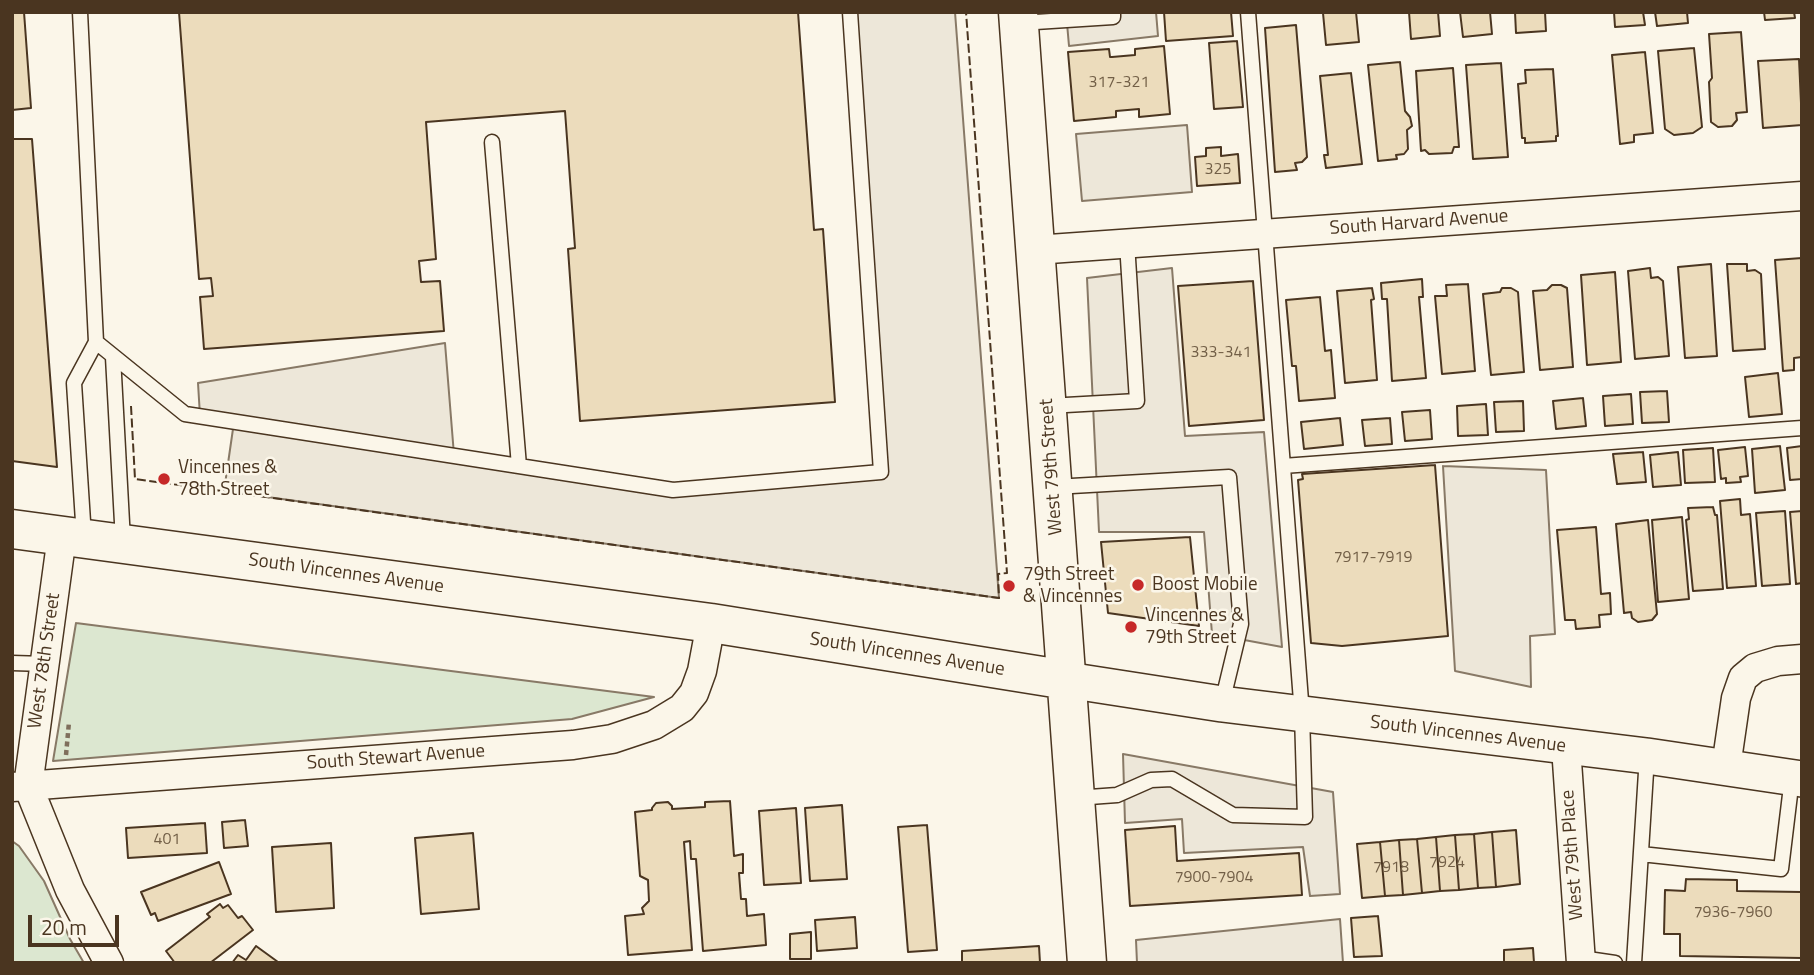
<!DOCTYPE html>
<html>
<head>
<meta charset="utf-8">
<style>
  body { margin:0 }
  #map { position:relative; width:1814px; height:975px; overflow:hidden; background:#fbf6e9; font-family:"Titillium Web",sans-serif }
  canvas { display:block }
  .frame { position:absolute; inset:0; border:14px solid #4a3520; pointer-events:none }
  .scale { position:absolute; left:28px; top:915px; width:91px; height:32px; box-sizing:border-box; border:4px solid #4a3520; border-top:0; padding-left:9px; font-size:21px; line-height:24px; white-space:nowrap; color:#4a3520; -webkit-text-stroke:5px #fbf6e9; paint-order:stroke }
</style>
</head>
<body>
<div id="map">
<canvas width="1814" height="975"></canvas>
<div class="frame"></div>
<div class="scale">20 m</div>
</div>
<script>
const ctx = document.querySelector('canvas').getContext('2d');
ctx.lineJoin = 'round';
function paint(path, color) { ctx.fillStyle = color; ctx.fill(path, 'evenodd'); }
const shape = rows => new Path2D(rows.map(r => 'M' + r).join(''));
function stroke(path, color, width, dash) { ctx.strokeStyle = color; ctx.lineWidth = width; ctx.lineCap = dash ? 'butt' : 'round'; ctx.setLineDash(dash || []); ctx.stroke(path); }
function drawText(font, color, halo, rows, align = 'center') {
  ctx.font = font + ' "Titillium Web",sans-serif'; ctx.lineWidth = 5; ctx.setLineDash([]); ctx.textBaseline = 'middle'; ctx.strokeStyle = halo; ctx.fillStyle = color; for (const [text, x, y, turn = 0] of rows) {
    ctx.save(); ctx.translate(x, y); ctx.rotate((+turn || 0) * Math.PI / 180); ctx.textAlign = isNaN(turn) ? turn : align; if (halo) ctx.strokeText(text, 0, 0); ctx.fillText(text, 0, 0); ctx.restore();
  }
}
const green = shape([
  [76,623,654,697,572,719,53,761,76,623],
  [12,841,19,846,44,881,70,939,84,963,12,963,12,841]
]);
paint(green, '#dce7d0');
stroke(green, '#887966', 2);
const parking = shape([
  [850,12,955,12,999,598,224,491,234,422,200,416,198,383,445,343,454,455,673,490,880,472,850,12],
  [1066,12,1156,12,1158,36,1069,46,1066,12],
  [1187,125,1192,192,1082,201,1076,134,1187,125],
  [1172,268,1185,436,1264,432,1282,647,1212,634,1204,532,1099,532,1087,278,1172,268],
  [1443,466,1546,470,1555,634,1530,636,1531,687,1455,671,1443,466],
  [1123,754,1333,792,1340,894,1310,896,1303,847,1184,853,1182,819,1125,823,1123,754],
  [1340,919,1343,963,1137,963,1136,940,1340,919]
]);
paint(parking, '#ede7d9');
stroke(parking, '#887966', 2);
const building = shape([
  [12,12,24,12,31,108,12,110,12,12],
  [179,12,798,12,814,230,823,229,835,402,580,421,568,249,575,248,565,111,426,122,436,259,419,261,421,282,440,281,444,331,204,349,200,297,213,296,211,278,199,279,179,12],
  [1164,12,1231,12,1233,36,1166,41,1164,12],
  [1332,12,1356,12,1359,42,1326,45,1323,13,1332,12],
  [1409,12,1438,12,1440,36,1411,39,1409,12],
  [1460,12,1490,12,1492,34,1463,37,1460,12],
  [1515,12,1545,12,1546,31,1516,33,1515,12],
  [1614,12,1643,12,1645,25,1615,27,1614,12],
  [1655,12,1687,12,1688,23,1657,26,1655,12],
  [1764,12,1794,12,1795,18,1765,20,1764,12],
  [1296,25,1307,157,1302,162,1295,163,1297,170,1275,172,1265,28,1296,25],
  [1741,32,1747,112,1736,113,1737,120,1732,126,1718,127,1711,122,1709,82,1712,78,1709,34,1741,32],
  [1237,41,1243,107,1214,109,1209,43,1237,41],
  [1164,46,1170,114,1139,117,1139,109,1116,111,1116,117,1074,121,1068,52,1109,49,1110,57,1112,57,1135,55,1135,49,1164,46],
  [1694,48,1702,127,1693,133,1674,135,1665,129,1658,51,1694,48],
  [1645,52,1653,133,1634,135,1634,142,1620,144,1612,55,1645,52],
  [1799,59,1802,125,1763,128,1758,61,1799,59],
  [1400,62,1405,111,1410,117,1412,126,1407,130,1408,149,1404,154,1396,155,1397,159,1378,161,1368,65,1400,62],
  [1501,63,1508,157,1473,159,1466,65,1501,63],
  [1453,68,1459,147,1454,147,1452,153,1429,154,1425,150,1421,151,1416,71,1453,68],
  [1553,69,1558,136,1556,136,1556,141,1525,143,1525,138,1522,138,1518,84,1526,83,1525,70,1553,69],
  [1351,73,1362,164,1326,168,1324,155,1328,155,1320,76,1351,73],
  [12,139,32,139,57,467,12,461,12,139],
  [1221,147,1221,156,1238,154,1240,183,1197,186,1195,157,1206,156,1206,148,1221,147],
  [1802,258,1802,357,1794,358,1794,370,1783,371,1775,260,1802,258],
  [1711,264,1717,356,1685,358,1678,267,1711,264],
  [1727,264,1747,264,1747,271,1755,270,1761,274,1765,349,1733,351,1727,264],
  [1650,268,1651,278,1658,277,1663,281,1669,356,1635,359,1628,271,1650,268],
  [1615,272,1621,362,1587,365,1581,275,1615,272],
  [1422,279,1423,297,1419,297,1426,378,1392,381,1387,299,1382,299,1381,283,1422,279],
  [1253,281,1264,420,1189,426,1178,286,1253,281],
  [1468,284,1475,371,1442,374,1435,296,1447,296,1446,285,1468,284],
  [1552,285,1561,285,1567,288,1573,367,1540,370,1533,291,1547,290,1552,285],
  [1372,288,1374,299,1371,300,1377,380,1345,383,1337,291,1372,288],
  [1502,288,1511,288,1518,292,1524,372,1491,375,1483,294,1500,292,1502,288],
  [1320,297,1325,351,1331,350,1335,398,1299,401,1296,366,1292,366,1286,300,1320,297],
  [1778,373,1782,414,1749,417,1745,377,1778,373],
  [1667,391,1669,422,1642,423,1640,392,1667,391],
  [1631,394,1633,424,1605,426,1603,396,1631,394],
  [1583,398,1586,426,1556,429,1553,401,1583,398],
  [1523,401,1524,431,1496,432,1494,402,1523,401],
  [1486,404,1488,435,1458,436,1457,406,1486,404],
  [1430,410,1432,439,1405,441,1402,412,1430,410],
  [1340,418,1343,445,1304,449,1301,422,1340,418],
  [1390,418,1392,444,1365,446,1362,420,1390,418],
  [1780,446,1785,490,1755,493,1752,449,1780,446],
  [1802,446,1802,479,1790,480,1787,448,1802,446],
  [1745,447,1748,476,1740,477,1741,482,1726,483,1726,478,1721,479,1718,450,1745,447],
  [1713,448,1715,482,1685,483,1683,450,1713,448],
  [1643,452,1646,482,1617,484,1613,454,1643,452],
  [1678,452,1681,485,1653,487,1650,455,1678,452],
  [1435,465,1448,636,1342,646,1311,643,1298,480,1303,479,1302,474,1435,465],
  [1740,499,1741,515,1750,514,1756,586,1727,588,1720,501,1740,499],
  [1713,507,1715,515,1717,515,1723,589,1693,591,1686,520,1689,519,1688,508,1713,507],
  [1785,511,1790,584,1762,586,1756,513,1785,511],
  [1802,511,1802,583,1796,584,1790,512,1802,511],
  [1682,517,1689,599,1658,602,1652,520,1682,517],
  [1648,520,1657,614,1652,620,1638,622,1632,618,1631,612,1624,613,1616,524,1648,520],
  [1596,527,1601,594,1610,593,1611,614,1599,615,1600,627,1576,629,1575,620,1565,620,1557,530,1596,527],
  [1190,537,1199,626,1108,613,1101,542,1190,537],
  [730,801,734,856,743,854,743,873,739,873,741,899,746,899,747,916,764,914,766,945,703,951,696,859,691,859,690,841,684,842,692,950,628,955,625,916,644,914,642,908,649,901,648,880,640,876,635,812,652,810,652,808,656,803,668,802,672,806,672,809,705,807,705,802,730,801],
  [842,805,847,879,810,881,805,808,842,805],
  [796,808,801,883,764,885,759,811,796,808],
  [245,820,248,846,224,848,222,822,245,820],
  [205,823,207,853,128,858,126,828,205,823],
  [927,825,937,950,908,952,898,827,927,825],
  [1175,826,1177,861,1299,853,1302,895,1130,906,1125,830,1175,826],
  [1516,830,1520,884,1496,887,1492,832,1516,830],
  [1492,832,1496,887,1478,888,1474,834,1492,832],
  [473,833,479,909,421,914,415,838,473,833],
  [1474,834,1478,888,1459,890,1455,835,1474,834],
  [1455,835,1459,890,1440,891,1436,837,1455,835],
  [1436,837,1440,891,1422,893,1417,839,1436,837],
  [1417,839,1422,893,1403,895,1399,840,1417,839],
  [1399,840,1403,895,1385,896,1380,842,1399,840],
  [1380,842,1385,896,1362,898,1357,844,1380,842],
  [331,843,334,908,276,912,272,847,331,843],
  [219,862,231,894,158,921,155,913,151,915,141,892,219,862],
  [1686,879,1737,880,1737,891,1802,892,1802,958,1680,956,1680,934,1664,934,1665,890,1685,891,1686,879],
  [220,904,223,908,228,905,238,918,242,916,253,930,210,963,175,963,166,951,210,917,207,914,220,904],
  [1378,916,1382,956,1354,957,1351,918,1378,916],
  [855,917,857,948,817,951,815,920,855,917],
  [811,932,811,959,790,959,790,934,811,932],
  [256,946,278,962,277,963,232,963,238,955,246,960,256,946],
  [1039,946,1040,963,962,963,962,951,1039,946],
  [1533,948,1534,963,1504,963,1504,950,1533,948]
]);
paint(building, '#ecdcbc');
stroke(building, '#4a3520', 2);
const service = shape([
  [80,12,96,342,74,383,84,537],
  [1020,23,1113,17,1113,12],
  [492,142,519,466],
  [96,342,185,414,673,490,881,472,850,12],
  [113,357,123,541],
  [1048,406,1137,401,1127,243],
  [1283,466,1802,428],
  [1054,487,1229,477,1241,624,1222,703],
  [12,663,45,664],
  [1076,798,1117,795,1151,780,1172,779,1233,815,1305,817,1302,714,1248,12],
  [1641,854,1781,869,1792,778],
  [1581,958,1615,963],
  [1634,963,1647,756]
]);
const minor = shape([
  [1035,250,1802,196],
  [1566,747,1581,963],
  [1726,767,1736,698,1743,678,1755,668,1778,661,1802,659],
  [28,786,62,536],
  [28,786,70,890,109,963],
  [12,787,573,745,612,739,654,725,682,708,694,693,702,671,711,623]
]);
const tertiary = shape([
  [1067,680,1222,704,1647,756,1802,779]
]);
const secondary = shape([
  [1018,12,1087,963],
  [12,529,711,623,1067,680]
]);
stroke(service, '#4a3520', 17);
stroke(minor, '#4a3520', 31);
stroke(tertiary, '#4a3520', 38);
stroke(secondary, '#4a3520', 41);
stroke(shape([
  [66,755,69,722]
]), '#7f6f5c', 4.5, [5, 3.5]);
stroke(service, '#fbf6e9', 14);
stroke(minor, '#fbf6e9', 28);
stroke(tertiary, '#fbf6e9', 35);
stroke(secondary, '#fbf6e9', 38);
stroke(shape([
  [131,406,135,479,999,598,998,574,1007,573,966,12]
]), '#4a3520', 2, [9, 3.5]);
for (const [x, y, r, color] of [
  [164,479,7,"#c62828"],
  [1138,585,7,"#c62828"],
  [1009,586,7,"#c62828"],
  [1131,627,7,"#c62828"]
]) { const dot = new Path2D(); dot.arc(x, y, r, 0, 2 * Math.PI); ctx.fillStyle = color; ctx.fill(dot); stroke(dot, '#fbf6e9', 2.5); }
drawText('16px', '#725f47', null, [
  ["317-321",1119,83],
  ["325",1218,170],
  ["333-341",1221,353],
  ["7917-7919",1373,558],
  ["401",167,840],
  ["7924",1447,863],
  ["7918",1391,868],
  ["7900-7904",1214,878],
  ["7936-7960",1733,913]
]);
drawText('19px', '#4a3520', '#fbf6e9', [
  ["South Harvard Avenue",1419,223,-4],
  ["West 79th Street",1052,467,-94],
  ["South Vincennes Avenue",346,574,8],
  ["South Vincennes Avenue",907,655,9],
  ["West 78th Street",45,661,-82],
  ["South Vincennes Avenue",1468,735,7],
  ["South Stewart Avenue",396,758,-4],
  ["West 79th Place",1573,855,-94]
]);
drawText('19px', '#4a3520', '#fbf6e9', [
  ["Vincennes &",178,468],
  ["78th Street",178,490],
  ["79th Street",1023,575],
  ["& Vincennes",1023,597],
  ["Boost Mobile",1152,585],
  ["Vincennes &",1145,616],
  ["79th Street",1145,638]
], 'left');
</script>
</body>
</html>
